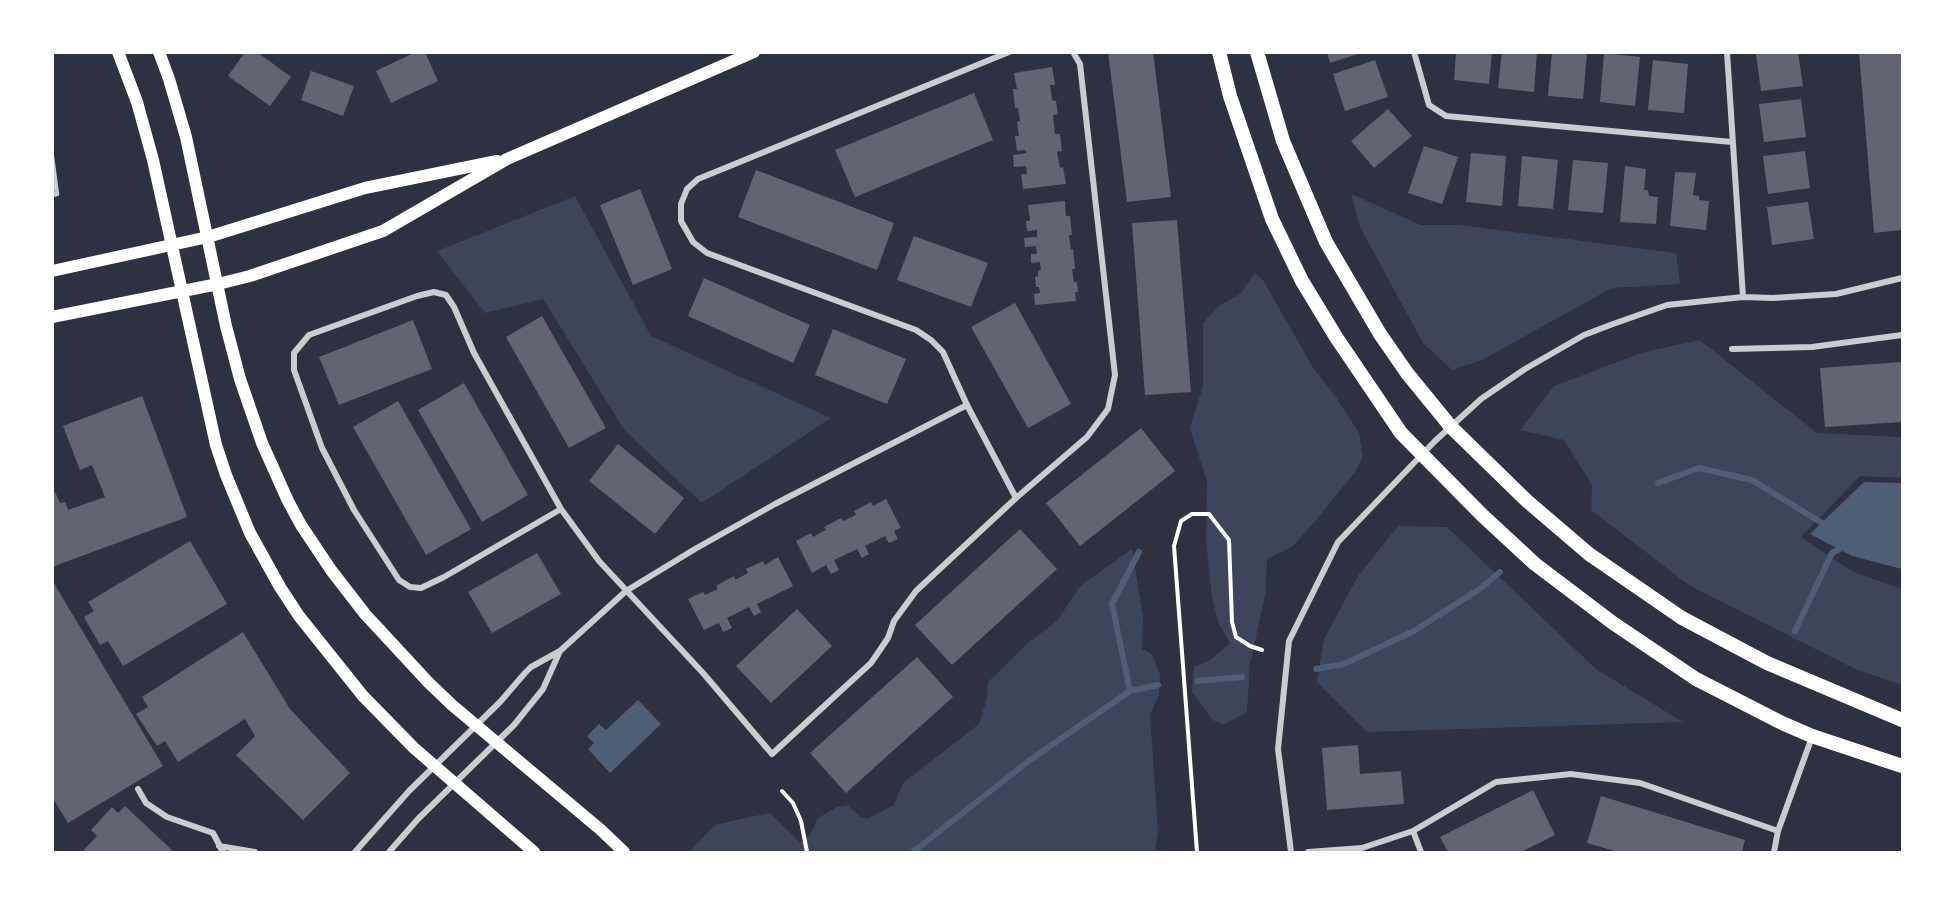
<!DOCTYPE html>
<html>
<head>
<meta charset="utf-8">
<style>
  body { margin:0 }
  #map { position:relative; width:1955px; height:905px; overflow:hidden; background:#2d3142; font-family:Overpass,sans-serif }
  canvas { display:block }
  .frame { position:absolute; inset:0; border:54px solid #fff; pointer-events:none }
</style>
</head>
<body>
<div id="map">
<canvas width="1955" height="905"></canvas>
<div class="frame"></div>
</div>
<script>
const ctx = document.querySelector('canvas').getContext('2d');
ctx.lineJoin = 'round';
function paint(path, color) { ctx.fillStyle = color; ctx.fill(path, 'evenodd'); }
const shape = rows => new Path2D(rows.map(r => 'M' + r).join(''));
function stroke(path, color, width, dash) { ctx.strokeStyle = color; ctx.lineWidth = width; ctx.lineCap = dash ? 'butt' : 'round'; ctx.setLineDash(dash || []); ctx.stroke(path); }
paint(shape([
  [1351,194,1421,225,1459,225,1676,253,1680,284,1612,288,1482,360,1452,370,1423,343,1360,227],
  [575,196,651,336,831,418,702,503,625,431,543,299,485,313,437,251],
  [1255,273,1263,280,1312,366,1338,400,1359,433,1363,456,1356,471,1312,525,1293,546,1267,559,1266,591,1250,664,1247,712,1223,725,1213,720,1192,692,1194,667,1210,660,1230,643,1219,624,1212,598,1206,540,1207,482,1190,428,1203,386,1203,323,1220,305,1240,294],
  [1700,340,1817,433,1902,437,1902,478,1860,476,1801,537,1853,572,1902,589,1902,685,1855,669,1690,586,1591,510,1592,485,1564,440,1520,430,1554,386,1644,352],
  [1398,526,1447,527,1596,669,1683,722,1367,732,1317,682,1324,639,1358,576],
  [1132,549,1143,617,1142,649,1151,653,1160,674,1159,695,1150,714,1158,832,1155,852,689,852,715,825,745,818,770,813,800,842,810,835,818,818,837,807,847,805,861,817,867,819,894,805,903,783,979,724,987,698,988,682,1029,642,1057,621,1080,586]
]), '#3c4559');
paint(shape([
  [1864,482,1902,483,1902,569,1852,556,1810,534],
  [638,700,661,724,610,773,588,749,594,743,587,736,599,724,606,730]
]), '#4f5d75');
stroke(shape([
  [1658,483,1699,468,1752,480,1822,523],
  [1795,631,1832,553,1840,549],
  [1316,669,1344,664,1414,631,1481,588,1500,572],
  [1197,681,1242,677],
  [1130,691,1158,685],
  [913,852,1030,760,1130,691,1112,604,1139,552]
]), '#4f5d75', 6);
paint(shape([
  [245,52,257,52,291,77,270,106,228,76],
  [416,52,425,52,438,81,391,103,376,71],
  [1108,52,1153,52,1171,197,1127,202],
  [1327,52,1361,52,1361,53,1330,63],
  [1456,52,1492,52,1489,84,1454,80],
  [1502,52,1537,52,1534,92,1498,88],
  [1552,52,1587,52,1583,99,1548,96],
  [1765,52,1798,52,1803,86,1761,91,1756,54],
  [1859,52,1902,52,1902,230,1874,233],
  [1604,53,1640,57,1635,106,1600,102],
  [1375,60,1388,97,1345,111,1333,74],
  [1653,60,1688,64,1684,113,1648,110],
  [1052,67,1055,85,1050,85,1052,100,1056,101,1058,114,1053,115,1055,134,1060,134,1062,151,1057,152,1060,168,1063,167,1066,184,1023,189,1021,174,1027,174,1026,166,1014,167,1013,155,1026,153,1025,150,1017,151,1015,136,1019,136,1017,122,1020,121,1018,108,1015,108,1013,89,1017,89,1014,73],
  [311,71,354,86,343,116,301,100],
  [974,93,993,140,855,197,835,150],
  [1801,99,1806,137,1764,142,1759,104],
  [1388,109,1412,136,1374,168,1351,141],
  [1424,146,1458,157,1442,204,1408,193],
  [1805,151,1810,188,1768,194,1763,156],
  [1471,153,1506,156,1502,206,1466,202],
  [1522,156,1558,160,1553,209,1518,206],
  [1573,160,1608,163,1603,213,1568,210],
  [1625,166,1646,169,1644,190,1648,190,1649,196,1658,197,1656,224,1620,222],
  [756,170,894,223,877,270,738,217],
  [1675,172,1696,173,1693,195,1699,196,1699,200,1709,201,1706,230,1670,226],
  [640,189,672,269,633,285,600,205],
  [1065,201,1066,216,1070,216,1072,235,1069,235,1071,250,1073,249,1075,269,1072,269,1074,282,1077,282,1078,292,1075,292,1076,301,1035,305,1034,294,1040,293,1039,287,1036,287,1035,277,1038,276,1038,271,1041,270,1040,262,1031,263,1031,254,1037,254,1036,246,1025,247,1024,238,1037,237,1037,230,1027,231,1026,221,1030,221,1028,205],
  [1808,202,1814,239,1772,245,1767,207],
  [1177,220,1191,392,1145,395,1132,223],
  [914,236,988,263,971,307,897,280],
  [704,278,810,325,793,363,688,316],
  [1015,303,1071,404,1028,428,971,327],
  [542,316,606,428,569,448,506,337],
  [413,320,432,369,339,405,319,357],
  [833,329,906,359,887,404,815,375],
  [1902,362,1902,422,1825,427,1820,368],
  [464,383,528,495,482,522,418,410],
  [142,396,187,517,52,567,52,493,55,492,60,503,65,502,68,510,105,497,92,465,80,470,63,426],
  [398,401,471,529,426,555,353,427],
  [1141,428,1175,471,1080,546,1046,503],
  [618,444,684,498,655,534,589,481],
  [886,499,901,528,894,531,898,539,889,543,885,536,865,546,869,554,862,558,857,549,834,560,839,570,831,574,826,565,812,573,796,541,811,533,813,537,826,530,824,527,841,518,843,521,856,515,854,511,871,502,873,506],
  [1020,529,1057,569,952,665,915,625],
  [190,541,227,604,123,666,108,641,100,645,84,617,94,611,88,602],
  [537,553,561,594,492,633,468,592],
  [778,557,793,586,757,604,761,612,754,616,749,607,727,618,732,628,723,632,719,623,704,630,688,599,703,592,705,595,718,589,716,586,734,576,735,580,748,573,746,569,763,561,765,565],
  [52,580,163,766,68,823,52,797],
  [797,609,832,646,771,703,736,666],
  [243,632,290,709,350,773,303,820,236,755,255,736,245,719,178,762,165,741,157,746,136,714,148,707,142,697],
  [917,657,953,697,846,793,810,753],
  [1358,745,1360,774,1401,771,1404,804,1327,810,1322,748],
  [1533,790,1555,835,1521,852,1448,852,1440,837],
  [1601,796,1745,840,1742,852,1618,852,1587,843],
  [125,806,174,852,82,852,97,836,91,830,112,807,118,813]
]), '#626471');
stroke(shape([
  [782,791,793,803,801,821,807,852],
  [1197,852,1174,546,1181,521,1192,514,1209,514,1229,540,1232,622,1236,637,1250,646,1262,650]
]), '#fff', 4);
stroke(shape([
  [52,157,57,194,52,195]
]), '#caccd0', 4.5);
stroke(shape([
  [1009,52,698,179,687,189,681,204,681,221,693,242,707,253,916,330,931,340,943,352,967,405,1016,498],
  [1414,52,1429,105,1446,116,1732,142],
  [1727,52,1743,297],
  [434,292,446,295,454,307,474,353,561,509,444,577,421,588,410,587,399,580,354,510,322,448,294,370,294,353,309,335,417,296,434,292],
  [1732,349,1812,347,1902,335],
  [561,509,599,561,703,673,772,754,871,663,888,638,894,621,916,591,1016,498,1087,437,1108,409,1115,375,1080,64,1073,52],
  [138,789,146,803,167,817,213,833,223,852],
  [1413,831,1421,852],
  [219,846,255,852],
  [355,852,409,791,500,702,525,673,531,667,560,651,626,591,695,549,775,504,967,405],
  [389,852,418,819,514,725,543,689,560,651],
  [1291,852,1278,749,1289,641,1338,542,1435,441,1481,399,1525,369,1584,335,1613,324,1667,305,1743,297,1773,298,1836,294,1902,278],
  [1308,852,1362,848,1413,831,1496,782,1571,774,1640,783,1778,831],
  [1774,852,1778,831,1812,737]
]), '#caccd0', 6);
stroke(shape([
  [118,52,137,102,153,160,216,445,226,475,250,533,280,587,299,616,363,696,414,748,534,852],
  [159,52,169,79,186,137,226,326,240,379,262,443,288,501,301,525,331,570,365,614,428,682,452,705,601,830,624,852],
  [52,271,208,237,365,188,497,161],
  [52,317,218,284,250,276,383,231,507,159,754,52]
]), '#fff', 12);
stroke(shape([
  [1219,52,1230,96,1272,219,1302,281,1336,337,1401,433,1482,515,1535,564,1613,623,1696,679,1782,723,1812,736,1902,766],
  [1257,52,1283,141,1326,242,1380,334,1407,373,1451,427,1527,501,1589,554,1682,618,1767,663,1902,720]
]), '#fff', 14);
</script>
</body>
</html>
